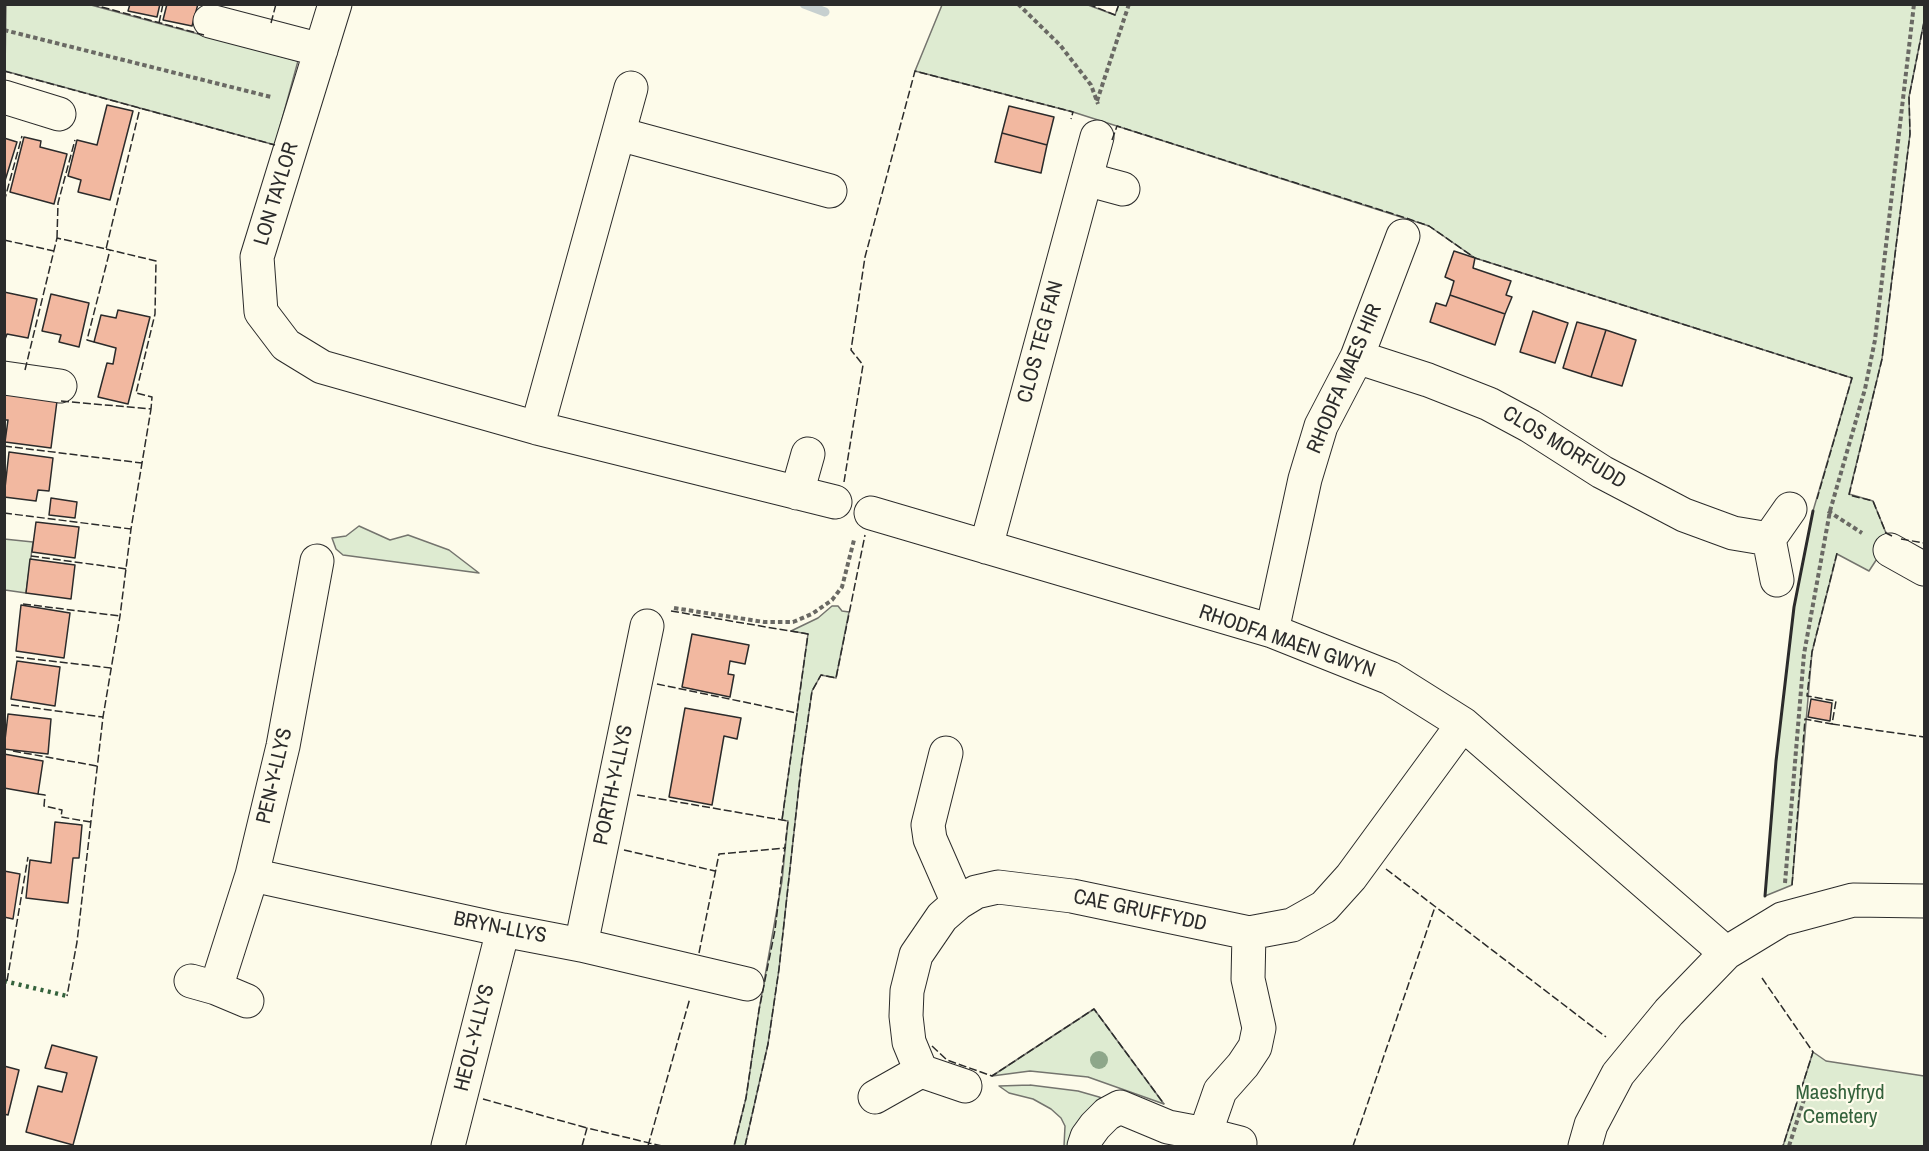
<!DOCTYPE html>
<html>
<head>
<meta charset="utf-8">
<style>
  body { margin:0 }
  #map { position:relative; width:1929px; height:1151px; overflow:hidden; background:#fdfbea; font-family:"Archivo Narrow",sans-serif }
  canvas { display:block }
  .frame { position:absolute; inset:0; border:6px solid #2b2b2b; pointer-events:none }
</style>
</head>
<body>
<div id="map">
<canvas width="1929" height="1151"></canvas>
<div class="frame"></div>
</div>
<script>
const ctx = document.querySelector('canvas').getContext('2d');
ctx.lineJoin = 'round';
function paint(path, color) { ctx.fillStyle = color; ctx.fill(path, 'evenodd'); }
const shape = rows => new Path2D(rows.map(r => 'M' + r).join(''));
function stroke(path, color, width, dash) { ctx.strokeStyle = color; ctx.lineWidth = width; ctx.lineCap = dash ? 'butt' : 'round'; ctx.setLineDash(dash || []); ctx.stroke(path); }
function drawText(font, color, halo, rows, align = 'center') {
  ctx.font = font + ' "Archivo Narrow",sans-serif'; ctx.lineWidth = 4.5; ctx.setLineDash([]); ctx.textBaseline = 'middle'; ctx.strokeStyle = halo; ctx.fillStyle = color; for (const [text, x, y, turn = 0] of rows) {
    ctx.save(); ctx.translate(x, y); ctx.rotate((+turn || 0) * Math.PI / 180); ctx.textAlign = isNaN(turn) ? turn : align; if (halo) ctx.strokeText(text, 0, 0); ctx.fillText(text, 0, 0); ctx.restore();
  }
}
const green = shape([
  [6,4,91,5,298,61,275,145,5,71,6,4],
  [1119,4,1924,5,1924,22,1909,97,1910,134,1882,359,1849,494,1873,501,1886,533,1892,536,1869,571,1837,554,1812,652,1792,885,1765,896,1776,761,1794,607,1813,511,1852,378,1475,258,1429,226,1073,112,915,71,942,5,1088,5,1115,15,1119,4],
  [359,526,390,540,408,535,449,550,479,573,343,555,336,549,332,538,346,536,359,526],
  [4,539,33,542,26,593,5,590,4,539],
  [832,606,838,606,842,611,849,612,836,678,821,675,812,691,801,768,779,969,768,1044,745,1146,734,1146,746,1098,759,1010,782,881,788,821,782,820,808,634,791,631,818,618,832,606],
  [1094,1009,1164,1104,1088,1077,1030,1071,992,1076,1094,1009],
  [1813,1052,1826,1061,1924,1076,1924,1146,1783,1146,1813,1052],
  [1030,1085,1078,1091,1099,1097,1116,1104,1076,1146,1064,1146,1065,1126,1061,1118,1051,1109,1033,1099,1009,1093,999,1086,1030,1085]
]);
paint(green, '#deebd1');
stroke(green, '#74746e', 1.5);
stroke(shape([
  [804,4,825,12]
]), '#c7d0d0', 9);
const building = shape([
  [130,4,160,4,157,17,128,11,130,4],
  [167,4,198,4,192,26,163,20,167,4],
  [107,105,133,111,110,200,78,192,81,180,68,176,77,140,97,145,107,105],
  [1009,106,1054,117,1047,145,1002,133,1009,106],
  [1002,133,1047,145,1041,173,995,162,1002,133],
  [24,137,41,141,40,147,67,154,54,204,10,192,24,137],
  [4,138,17,142,4,184,4,138],
  [1454,251,1475,258,1473,268,1511,281,1506,295,1512,297,1505,314,1450,295,1454,281,1445,277,1454,251],
  [4,292,37,299,28,338,7,334,4,342,4,292],
  [51,294,89,303,79,347,59,342,61,335,42,331,51,294],
  [1450,295,1505,314,1495,345,1430,322,1436,303,1446,306,1450,295],
  [118,310,150,317,128,404,98,397,107,363,113,364,116,348,94,342,101,315,116,318,118,310],
  [1533,311,1568,323,1555,363,1520,352,1533,311],
  [1577,322,1606,330,1591,377,1563,368,1577,322],
  [1606,330,1636,340,1622,386,1591,377,1606,330],
  [4,394,57,401,51,448,5,442,8,420,4,420,4,394],
  [9,452,53,458,49,491,38,490,36,501,4,497,9,452],
  [51,498,77,502,75,518,49,515,51,498],
  [36,522,79,527,75,558,32,552,36,522],
  [30,559,75,565,71,599,26,593,30,559],
  [21,605,70,613,64,658,16,651,21,605],
  [692,634,749,645,745,664,730,661,728,674,734,675,730,697,682,687,692,634],
  [17,661,60,667,55,706,11,699,17,661],
  [1811,699,1832,703,1830,721,1808,717,1811,699],
  [685,708,741,718,737,739,724,736,712,805,669,797,685,708],
  [8,714,51,719,48,754,4,749,8,714],
  [4,754,43,761,38,794,4,788,4,754],
  [55,822,82,825,79,858,73,858,68,903,26,898,30,860,51,863,55,822],
  [4,871,20,874,13,919,4,917,4,871],
  [52,1045,97,1057,73,1145,26,1132,38,1086,62,1092,67,1073,45,1068,52,1045],
  [4,1066,19,1070,8,1115,4,1114,4,1066]
]);
paint(building, '#f2b8a0');
stroke(building, '#2b2b2b', 1.5);
const minor = shape([
  [335,4,257,257,261,312,286,345,322,367,537,428,835,502],
  [210,21,321,50],
  [4,97,59,114],
  [619,134,830,191],
  [1086,179,1123,189],
  [1357,357,1428,380,1489,404,1530,426,1602,472,1684,515,1733,533,1769,539],
  [4,378,60,386],
  [537,428,631,88],
  [797,493,808,454],
  [871,513,1272,631,1390,678,1463,724,1726,953],
  [986,547,1097,137],
  [1890,550,1924,569],
  [1777,580,1769,539,1790,509],
  [1272,631,1305,479,1321,426,1357,357,1403,236],
  [946,753,928,825,930,839,958,903],
  [252,875,503,930,581,945,747,984],
  [581,945,647,626],
  [191,981,216,988,247,1001],
  [216,988,252,875,283,746,317,561],
  [965,1086,921,1071,909,1042,906,1016,907,991,916,955,942,917,958,903,976,892,998,887,1072,896,1249,933,1292,925,1324,907,1351,877,1463,724],
  [875,1097,921,1071],
  [1205,1134,1240,1143],
  [448,1146,503,930],
  [1084,1146,1087,1137,1095,1126,1107,1114,1120,1107,1168,1127,1205,1134,1220,1091,1243,1065,1255,1047,1259,1028,1248,979,1249,933],
  [1585,1146,1591,1125,1618,1074,1669,1012,1726,953,1782,919,1853,900,1924,901]
]);
stroke(minor, '#2b2b2b', 35);
stroke(shape([
  [1018,4,1060,45,1091,85,1098,104],
  [4,30,271,97],
  [1097,101,1129,4],
  [1828,511,1862,533],
  [674,608,764,622,793,622,812,614,832,600,842,587,854,540],
  [1785,883,1804,654,1830,511,1865,389,1875,340,1914,4],
  [1789,1146,1809,1084]
]), '#6a6964', 4, [4.5, 3]);
stroke(minor, '#fdfbea', 33);
stroke(shape([
  [4,981,67,996]
]), '#34623c', 4.5, [3, 4.5]);
stroke(shape([
  [91,4,204,35],
  [1088,4,1115,15,1119,4],
  [159,23,163,4],
  [271,23,276,4],
  [4,71,275,145],
  [1112,140,1117,126,1406,218,1429,226,1475,258,1852,378,1817,499],
  [4,202,22,136],
  [57,238,58,203,75,140],
  [4,240,54,251],
  [106,249,156,261,155,314,136,393,152,397,151,409],
  [94,342,87,340,110,250],
  [25,370,57,238,106,249,140,108],
  [61,401,151,409,131,529,120,616,103,717,77,942,67,996],
  [4,446,142,463],
  [844,482,863,365,851,350,865,257,915,71,1073,112,1071,119],
  [4,513,131,529],
  [1892,536,1886,533,1873,501,1849,495,1882,359,1910,134,1909,97,1924,22],
  [1901,539,1924,543],
  [31,556,127,569],
  [23,604,120,616],
  [671,611,808,634,797,713],
  [16,657,111,668],
  [657,684,797,713,782,820],
  [11,705,103,717],
  [1832,724,1924,737],
  [13,751,97,766],
  [38,794,45,795,44,806,62,810,61,817,91,822],
  [637,795,788,821,775,930,759,1010,746,1098,734,1146],
  [624,850,715,871],
  [1386,869,1606,1037],
  [1792,885,1805,719,1832,724,1836,701,1807,696,1812,652,1837,553],
  [699,953,719,854,786,848],
  [1762,978,1813,1052,1783,1146],
  [7,981,28,857],
  [932,1046,947,1060,992,1076,1094,1009,1164,1104],
  [483,1099,587,1128],
  [582,1146,587,1128,662,1146],
  [648,1146,690,998],
  [745,1146,768,1044,779,969,801,768,812,691,821,675,836,678,865,535],
  [1353,1146,1435,907]
]), '#2b2b2b', 1.5, [8, 3]);
stroke(shape([
  [1765,896,1776,761,1794,607,1813,511]
]), '#2b2b2b', 3);
ctx.fillStyle = '#8ea78a';
for (const [x, y] of [
  [1099,1060]
]) { ctx.beginPath(); ctx.arc(x, y, 9, 0, 2 * Math.PI); ctx.fill(); }
drawText('21px', '#2b2b2b', '#fdfbea', [
  ["LON TAYLOR",277,194,-73],
  ["CLOS TEG FAN",1041,342,-75],
  ["RHODFA MAES HIR",1345,379,-67],
  ["CLOS MORFUDD",1564,448,31],
  ["RHODFA MAEN GWYN",1287,642,19],
  ["PEN-Y-LLYS",275,776,-77],
  ["PORTH-Y-LLYS",614,785,-78],
  ["CAE GRUFFYDD",1140,911,12],
  ["BRYN-LLYS",500,928,11],
  ["HEOL-Y-LLYS",475,1038,-76]
]);
drawText('21px', '#34623c', '#fdfbea', [
  ["Maeshyfryd",1840,1093],
  ["Cemetery",1840,1117]
]);
</script>
</body>
</html>
